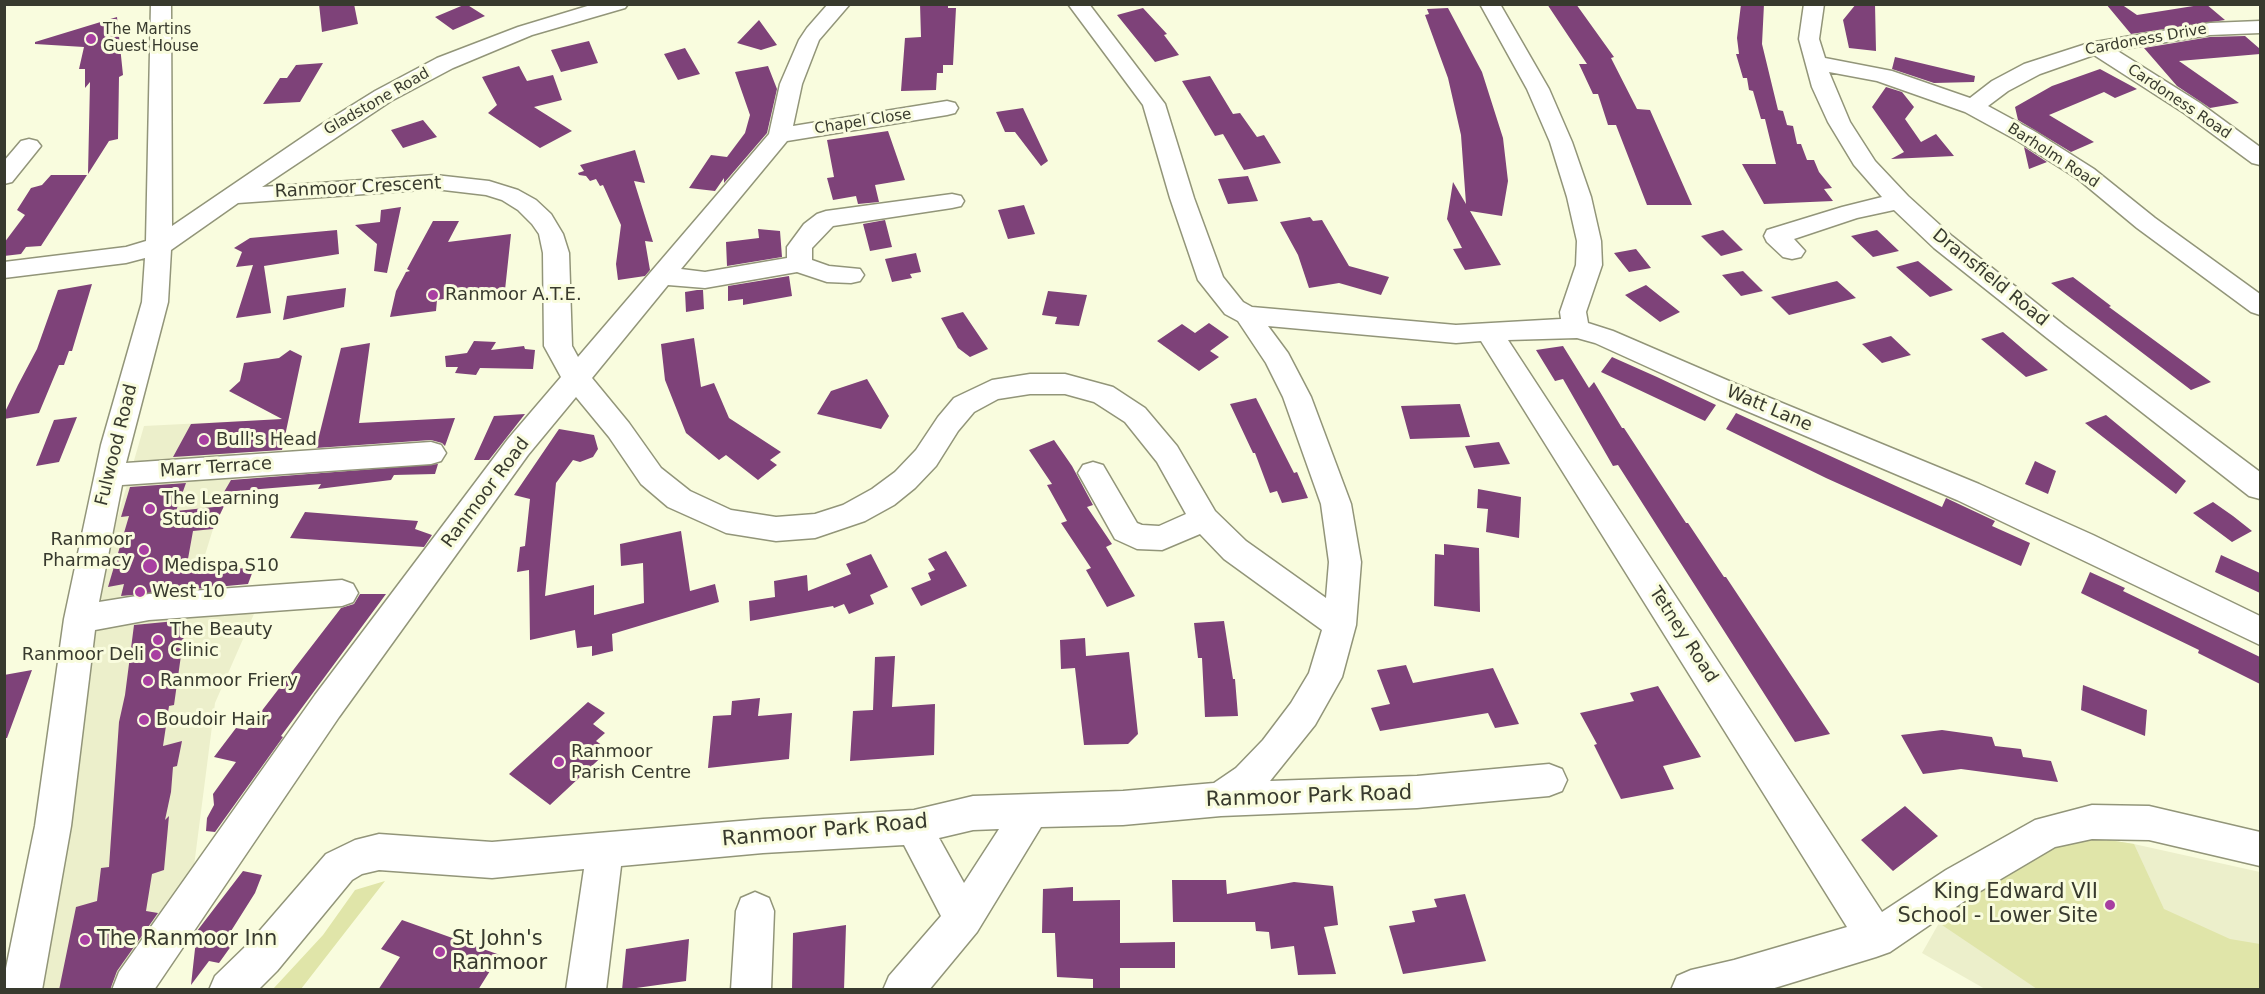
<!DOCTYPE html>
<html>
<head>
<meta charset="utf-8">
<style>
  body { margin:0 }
  #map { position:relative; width:2265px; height:994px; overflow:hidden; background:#f9fcde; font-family:"DejaVu Sans",sans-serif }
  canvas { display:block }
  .frame { position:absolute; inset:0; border:6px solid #383a2e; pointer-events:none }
</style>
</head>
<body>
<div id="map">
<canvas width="2265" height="994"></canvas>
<div class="frame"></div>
</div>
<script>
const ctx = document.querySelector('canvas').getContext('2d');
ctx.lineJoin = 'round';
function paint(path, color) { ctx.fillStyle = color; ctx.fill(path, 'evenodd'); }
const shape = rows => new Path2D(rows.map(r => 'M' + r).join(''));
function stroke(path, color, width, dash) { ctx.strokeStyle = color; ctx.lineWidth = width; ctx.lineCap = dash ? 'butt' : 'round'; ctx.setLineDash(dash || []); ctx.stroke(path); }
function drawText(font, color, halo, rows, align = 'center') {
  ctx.font = font + ' "DejaVu Sans",sans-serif'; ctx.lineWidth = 6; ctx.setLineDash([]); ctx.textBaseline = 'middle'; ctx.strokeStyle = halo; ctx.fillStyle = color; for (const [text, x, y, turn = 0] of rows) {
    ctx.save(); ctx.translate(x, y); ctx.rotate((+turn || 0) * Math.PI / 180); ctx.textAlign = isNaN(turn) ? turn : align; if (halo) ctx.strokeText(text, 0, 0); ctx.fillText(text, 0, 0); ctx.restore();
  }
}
paint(shape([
  [243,421,235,441,236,472,226,490,224,506,213,529,201,568,179,599,261,598,215,703,194,866,118,989,41,990,85,630,144,426],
  [2077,835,2134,844,2260,872,2260,989,1985,989,1922,953,1939,923,1980,887]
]), '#ecefcb');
paint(shape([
  [2077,835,2134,844,2164,909,2230,939,2260,944,2260,989,2037,989,1939,923,1980,887],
  [385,881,301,989,273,989,323,935,355,890]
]), '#e0e5a9');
paint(shape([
  [319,4,354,4,358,24,322,32],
  [466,4,485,16,453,30,435,17],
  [920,4,948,4,948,8,956,8,953,65,943,65,943,73,937,73,936,90,901,91,905,38,921,37],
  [1547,4,1576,4,1614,57,1611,58,1637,109,1650,110,1692,205,1647,205,1616,125,1608,125,1598,94,1593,94,1579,64,1587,64],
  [1741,4,1764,4,1762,44,1778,110,1783,111,1787,125,1793,126,1797,144,1801,144,1807,160,1814,160,1819,172,1832,188,1824,189,1833,201,1764,204,1742,164,1776,164,1765,119,1761,119,1753,91,1749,90,1747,78,1743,78,1736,54,1739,54,1737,38],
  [1856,4,1875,4,1876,51,1849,48,1843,20],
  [2106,4,2121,4,2137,15,2206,4,2225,20,2131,34],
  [1143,8,1167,34,1164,35,1179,55,1155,62,1117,15],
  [1448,8,1482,72,1503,138,1508,181,1502,216,1470,211,1501,265,1465,270,1453,249,1462,248,1447,219,1453,182,1466,204,1461,135,1448,78,1425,15,1429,14,1427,9],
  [117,17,123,75,119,77,118,139,109,141,88,174,90,82,85,88,85,69,79,69,84,47,35,44,35,42],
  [759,20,777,45,761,50,737,43],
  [2245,36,2260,49,2260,54,2179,61,2239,103,2210,108,2177,86,2144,48,2210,37],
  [589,41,598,63,561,72,551,50],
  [685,48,700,74,678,80,664,54],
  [1895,57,1975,76,1974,82,1934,83,1892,69],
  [323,63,300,102,263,104,280,78,287,78,296,65],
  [519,66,527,81,553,75,562,100,534,107,572,131,540,148,488,113,497,105,482,77],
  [768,66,777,89,767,133,724,183,724,178,715,191,689,188,711,155,727,157,745,133,750,115,735,72],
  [2100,69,2137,89,2115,98,2104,92,2049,115,2094,142,2071,152,2018,120,2015,107,2052,86],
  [1210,76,1233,114,1240,113,1257,137,1264,135,1281,163,1244,170,1223,134,1215,136,1182,81],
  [1886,87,1902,92,1914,107,1905,119,1921,142,1936,134,1954,156,1891,159,1904,152,1872,107],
  [1023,108,1048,161,1041,166,1015,132,1005,132,996,112],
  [423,120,437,137,403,148,391,130],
  [888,131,905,180,875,185,879,202,858,204,856,196,833,200,827,178,834,177,827,140],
  [2024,147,2047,162,2029,169],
  [635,150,645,183,634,181,653,242,645,241,650,270,645,276,618,280,616,264,621,225,603,185,600,186,596,179,590,181,586,176,579,175,578,173,584,171,580,165],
  [51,175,87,175,41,246,26,247,21,254,4,256,4,243,25,215,17,210,31,188,42,185],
  [1248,176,1258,201,1228,204,1218,179],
  [1024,205,1035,234,1008,239,998,210],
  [401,207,387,273,374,271,377,244,355,225,380,222,381,210],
  [1310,217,1313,221,1322,220,1349,266,1389,277,1381,295,1339,283,1309,288,1298,255,1280,222],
  [885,220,892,247,870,251,863,224],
  [433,221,459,221,448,242,511,234,505,290,437,300,436,311,390,317,396,291,406,272,410,271,407,269],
  [758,229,780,231,782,257,727,266,726,242,759,238],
  [337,230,339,254,264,266,271,313,236,318,253,265,236,267,242,252,234,248,250,238],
  [1723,230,1743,250,1721,256,1701,236],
  [1877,230,1899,251,1873,257,1851,236],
  [1636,249,1651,268,1629,272,1614,253],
  [916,253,921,272,910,274,912,278,892,282,885,259],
  [1918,261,1935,275,1953,290,1930,297,1896,267],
  [1743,271,1763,291,1741,296,1722,275],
  [789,276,792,296,743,305,743,299,728,301,728,286],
  [2073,277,2111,306,2109,307,2211,382,2191,390,2051,283],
  [1837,281,1856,298,1789,315,1771,297],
  [92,284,72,351,69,351,64,365,59,365,39,413,4,419,4,414,18,385,37,349,58,290],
  [1646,285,1680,312,1660,322,1625,295],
  [346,288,344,307,283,320,287,296],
  [697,290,703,290,704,309,686,312,685,292],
  [1048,291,1087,295,1079,326,1055,324,1057,317,1042,315],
  [963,312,988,349,970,357,958,348,941,318],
  [1209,323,1229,337,1210,351,1219,357,1199,371,1157,341,1182,324,1195,333],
  [2003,332,2025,351,2048,370,2026,377,1981,339],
  [1891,336,1911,355,1882,363,1862,344],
  [694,338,701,387,714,383,729,418,781,452,770,460,777,465,758,480,726,455,719,460,686,433,665,380,661,344],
  [474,341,496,342,491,350,524,346,525,349,535,350,533,369,480,368,476,375,455,373,458,367,446,367,445,356,467,353],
  [370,343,359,423,455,418,445,446,442,443,431,440,316,448,341,348],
  [1563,346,1589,388,1594,382,1622,428,1624,428,1686,523,1688,523,1724,577,1726,577,1830,734,1795,742,1618,465,1613,466,1563,379,1555,381,1536,350],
  [290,350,302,356,282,450,173,457,191,424,282,419,229,391,240,381,244,363,279,358],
  [1612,357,1657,377,1716,405,1705,421,1601,372],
  [867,379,889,416,881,429,817,414,831,391],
  [1256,398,1294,473,1297,472,1308,498,1282,503,1277,491,1270,493,1255,453,1253,453,1230,404],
  [1460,404,1470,437,1410,439,1401,406],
  [1736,413,1942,507,1946,498,1995,521,1992,526,2030,543,2021,566,1826,478,1726,429],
  [525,414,489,460,474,460,494,416],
  [2106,415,2186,481,2176,494,2085,423],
  [77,417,59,462,36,466,54,420],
  [559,429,594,435,598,449,593,457,580,462,573,460,556,483,545,596,594,585,594,615,644,603,643,563,621,566,620,544,681,531,690,591,715,584,719,602,612,634,613,651,592,656,592,646,577,648,575,630,530,640,529,570,517,572,520,547,525,546,530,499,514,495],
  [1054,440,1072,466,1093,505,1087,507,1112,544,1106,547,1135,596,1107,607,1086,570,1091,568,1061,523,1067,521,1047,485,1052,484,1029,450],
  [1499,442,1510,464,1474,468,1465,446],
  [2035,461,2056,471,2048,494,2025,484],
  [438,464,435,474,394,475,391,480,318,489,321,484,224,492,231,480],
  [186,483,176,511,224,506,213,529,193,531,186,570,254,568,248,584,121,596,124,584,108,587,129,516,121,517,130,487],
  [1478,489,1521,497,1519,538,1486,532,1488,509,1477,508],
  [2213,502,2233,516,2252,531,2232,542,2193,513],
  [305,512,418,521,415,529,432,535,424,547,290,538],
  [1444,544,1479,548,1480,612,1434,606,1435,554,1444,555],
  [946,551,967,586,921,606,911,588,931,580,928,573,935,570,928,559],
  [871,554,888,587,870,595,874,604,849,614,844,604,834,608,833,606,750,621,749,601,775,597,774,581,807,575,808,591,851,574,846,564],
  [2221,555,2260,573,2260,593,2215,572],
  [2090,572,2125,588,2123,591,2260,657,2260,684,2198,653,2199,650,2081,593],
  [360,594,386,594,281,736,283,737,215,832,206,831,207,818,214,805,213,794,236,762,214,757,236,728,247,730,341,608,354,604],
  [186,620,174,705,169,706,163,746,182,741,177,766,173,767,171,792,165,820,169,816,164,870,152,874,146,911,158,913,117,971,110,990,59,990,76,907,97,901,101,868,109,867,119,722,125,695,134,625],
  [1224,621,1233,679,1235,679,1238,716,1205,717,1202,658,1198,658,1194,623],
  [1085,638,1086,656,1129,652,1138,734,1128,744,1084,745,1075,668,1061,669,1060,640],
  [895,656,892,707,935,704,934,755,850,761,853,711,873,710,875,657],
  [1406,665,1413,683,1493,668,1519,724,1495,728,1488,713,1380,731,1371,708,1390,704,1377,670],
  [32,670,7,738,4,738,4,675],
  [2083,685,2147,710,2145,736,2081,710],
  [1658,686,1701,757,1663,766,1674,789,1621,799,1594,745,1597,744,1580,713,1634,701,1630,693],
  [760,698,758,716,792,713,789,759,708,768,713,716,731,715,732,701],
  [588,702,605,713,593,724,605,733,596,741,609,750,550,805,509,774],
  [1942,730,1992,737,1995,746,2021,749,2023,757,2051,761,2058,782,1961,769,1923,774,1901,735],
  [1905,806,1938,836,1893,871,1861,840],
  [243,871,262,875,255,893,226,939,234,942,219,963,209,961,191,985,197,931],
  [1172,880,1226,880,1227,894,1294,882,1333,886,1338,925,1324,927,1336,974,1298,975,1294,946,1271,949,1269,932,1256,931,1255,922,1173,922],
  [1073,887,1073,901,1120,900,1120,943,1175,942,1175,968,1120,968,1120,990,1093,990,1093,979,1057,977,1055,933,1042,933,1043,889],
  [1465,894,1486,961,1403,974,1389,926,1415,922,1412,911,1437,907,1434,899],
  [402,920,500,955,478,990,378,990,400,957,381,949],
  [846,925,844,990,792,990,793,933],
  [689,939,686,981,622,990,626,949]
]), '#7e4279');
const minor = shape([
  [151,4,171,4,172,226,322,124,375,91,437,58,518,27,594,4,628,4,625,8,532,35,453,68,391,101,262,187,435,175,489,181,518,190,536,200,551,214,563,234,569,253,572,346,578,357,769,134,780,84,799,40,807,28,828,4,850,4,819,40,802,84,793,126,947,101,955,103,958,108,955,113,947,115,787,141,681,269,705,272,787,258,787,247,804,224,817,214,826,211,952,194,961,196,964,201,961,206,952,208,833,226,812,248,812,260,829,266,860,269,864,275,860,281,851,283,827,282,797,272,705,288,668,285,592,378,629,423,661,468,690,491,731,510,776,517,815,514,843,505,872,489,895,472,916,450,938,417,954,398,992,380,1030,374,1065,374,1113,387,1145,408,1177,446,1215,511,1246,541,1326,598,1329,562,1321,504,1283,397,1266,363,1238,321,1225,314,1198,280,1170,198,1143,105,1068,4,1089,4,1165,104,1194,198,1223,277,1243,302,1252,307,1456,325,1561,319,1560,312,1576,265,1577,241,1567,197,1550,142,1527,89,1480,4,1500,4,1549,89,1572,142,1591,197,1601,241,1602,265,1586,312,1588,323,1613,331,1736,384,1979,484,2093,535,2260,616,2260,645,1957,500,1716,398,1595,343,1577,338,1508,340,1882,912,1946,870,2035,820,2092,805,2149,806,2260,832,2260,866,2149,840,2092,839,2055,847,1972,896,1890,952,1876,957,1768,990,1671,990,1677,976,1691,970,1734,960,1847,927,1481,341,1456,343,1268,326,1288,353,1311,397,1351,504,1361,562,1356,625,1342,677,1315,725,1270,781,1417,776,1549,764,1562,769,1567,780,1562,791,1549,796,1417,808,1221,816,1123,825,1041,827,977,932,929,990,883,990,889,976,941,916,904,845,763,853,621,866,606,990,566,990,584,869,492,878,379,870,362,874,352,880,277,971,258,990,209,990,215,976,249,943,326,854,355,840,379,834,492,842,763,819,914,810,973,796,1123,791,1214,783,1236,768,1263,740,1291,703,1309,673,1322,630,1224,559,1200,534,1162,550,1137,549,1115,539,1078,473,1083,465,1093,462,1103,465,1137,523,1142,525,1159,526,1186,514,1157,462,1125,422,1094,402,1065,394,1030,394,998,399,974,412,958,431,936,466,915,488,894,505,865,521,815,538,776,541,726,533,668,507,641,484,609,437,576,397,528,455,339,717,154,990,112,990,119,972,315,695,508,439,561,377,544,346,543,253,539,234,532,224,518,210,502,200,486,195,435,189,238,203,171,250,168,302,126,463,431,442,441,445,446,453,441,461,431,464,122,485,99,602,149,594,342,580,353,584,358,593,353,602,342,606,149,620,95,630,71,826,42,990,4,990,4,978,35,826,64,619,101,445,142,302,145,258,126,263,4,278,4,262,126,247,146,241,151,4],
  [999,829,964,883,939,838,973,830,999,829],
  [1804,4,1824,4,1819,39,1825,58,1892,71,1970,98,1992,81,2024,64,2089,43,2210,23,2260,21,2260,33,2210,35,2116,50,2200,103,2260,147,2260,165,2252,163,2184,113,2094,55,2040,74,2008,91,1988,106,2034,131,2094,169,2155,218,2260,294,2260,315,2251,312,2137,228,2078,179,2018,141,1965,112,1877,81,1829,72,1850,122,1875,161,1908,196,1952,236,2065,326,2260,472,2260,499,2249,496,2047,338,1934,248,1894,210,1857,218,1794,239,1805,251,1801,257,1792,259,1783,257,1767,242,1764,236,1767,230,1842,207,1882,197,1854,165,1828,122,1812,87,1799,39,1804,4],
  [29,139,37,141,41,146,12,182,4,184,4,161,21,141,29,139],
  [755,892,769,898,774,911,771,990,731,990,736,911,741,898,755,892]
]);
stroke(minor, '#929579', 3);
paint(minor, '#fff');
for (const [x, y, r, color] of [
  [91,39,6,"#a83fa1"],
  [433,295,6,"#a83fa1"],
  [204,440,6,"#a83fa1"],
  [150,509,6,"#a83fa1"],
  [144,550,6,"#a83fa1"],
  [150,566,8,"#a83fa1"],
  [140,592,6,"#a83fa1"],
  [158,640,6,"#a83fa1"],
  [156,655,6,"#a83fa1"],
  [148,681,6,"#a83fa1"],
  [144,720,6,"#a83fa1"],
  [559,762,6,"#a83fa1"],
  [2110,905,6,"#a83fa1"],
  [85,940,6,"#a83fa1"],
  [440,952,6,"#a83fa1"]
]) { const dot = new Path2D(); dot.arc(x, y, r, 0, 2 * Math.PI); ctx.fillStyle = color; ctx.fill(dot); stroke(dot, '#f9fcde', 2); }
drawText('15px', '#383a2e', '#f9fcde', [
  ["The Martins",103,30],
  ["Guest House",103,47]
], 'left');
drawText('15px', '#383a2e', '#f9fcde', [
  ["Cardoness Drive",2146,40,-10],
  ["Gladstone Road",377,102,-30],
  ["Cardoness Road",2179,102,34],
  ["Chapel Close",863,122,-9],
  ["Barholm Road",2053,156,33]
]);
drawText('18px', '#383a2e', '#f9fcde', [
  ["Ranmoor Crescent",358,188,-3],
  ["Dransfield Road",1990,278,39],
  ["Watt Lane",1769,409,23],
  ["Fulwood Road",117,445,-76],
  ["Marr Terrace",216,468,-4],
  ["Ranmoor Road",486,493,-53],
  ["Tetney Road",1683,635,57]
]);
drawText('18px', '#383a2e', '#f9fcde', [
  ["Ranmoor A.T.E.",445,295],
  ["Bull's Head",216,440],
  ["The Learning",162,499],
  ["Studio",162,520],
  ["Ranmoor",132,540,"right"],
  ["Pharmacy",132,561,"right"],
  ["Medispa S10",164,566],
  ["West 10",152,592],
  ["The Beauty",170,630],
  ["Clinic",170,651],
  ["Ranmoor Deli",144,655,"right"],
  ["Ranmoor Friery",160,681],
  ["Boudoir Hair",156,720],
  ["Ranmoor",571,752],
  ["Parish Centre",571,773]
], 'left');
drawText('21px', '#383a2e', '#f9fcde', [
  ["Ranmoor Park Road",1309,797,-2],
  ["Ranmoor Park Road",825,831,-5]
]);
drawText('21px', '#383a2e', '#f9fcde', [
  ["King Edward VII",2098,893,"right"],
  ["School - Lower Site",2098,917,"right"],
  ["The Ranmoor Inn",97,940],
  ["St John's",452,940],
  ["Ranmoor",452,964]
], 'left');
</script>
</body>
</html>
